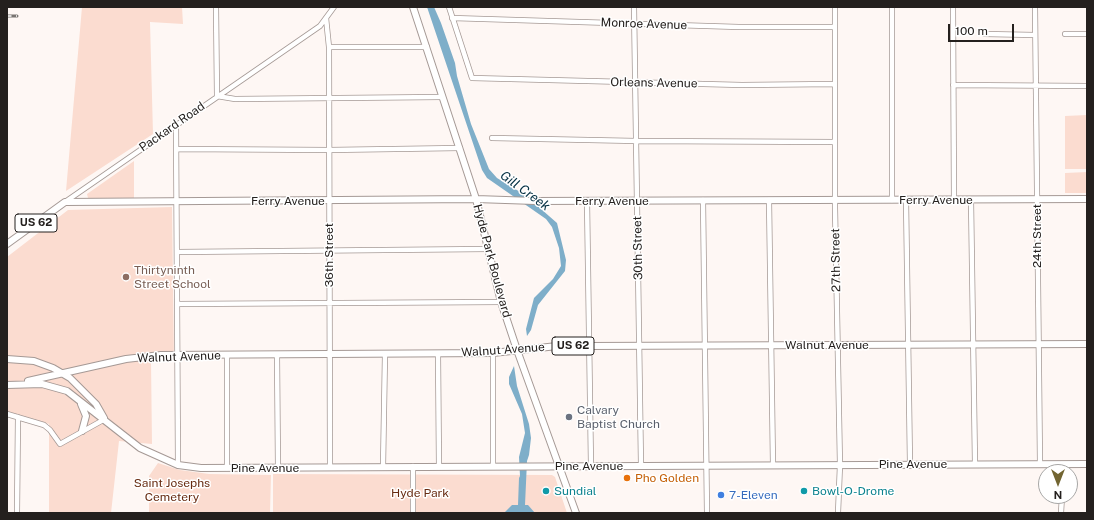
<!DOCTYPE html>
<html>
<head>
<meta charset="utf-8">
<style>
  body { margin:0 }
  #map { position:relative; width:1094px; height:520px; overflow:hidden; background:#fef7f4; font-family:"Public Sans",sans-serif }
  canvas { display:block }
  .frame { position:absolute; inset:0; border:8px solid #24201e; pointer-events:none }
  .north { position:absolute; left:1038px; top:464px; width:40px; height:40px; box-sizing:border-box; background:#fff; border:1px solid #a7a6a5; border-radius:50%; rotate:180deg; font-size:11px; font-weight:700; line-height:16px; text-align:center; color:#24201e }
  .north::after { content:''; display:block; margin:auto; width:14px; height:18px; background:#726532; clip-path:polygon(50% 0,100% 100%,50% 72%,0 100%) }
  .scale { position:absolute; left:948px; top:24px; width:66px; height:18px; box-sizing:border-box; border:2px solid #24201e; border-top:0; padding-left:5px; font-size:12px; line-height:14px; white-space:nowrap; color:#24201e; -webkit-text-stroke:3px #fff; paint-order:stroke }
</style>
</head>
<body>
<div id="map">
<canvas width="1094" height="520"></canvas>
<div class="frame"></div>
<div class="north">N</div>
<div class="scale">100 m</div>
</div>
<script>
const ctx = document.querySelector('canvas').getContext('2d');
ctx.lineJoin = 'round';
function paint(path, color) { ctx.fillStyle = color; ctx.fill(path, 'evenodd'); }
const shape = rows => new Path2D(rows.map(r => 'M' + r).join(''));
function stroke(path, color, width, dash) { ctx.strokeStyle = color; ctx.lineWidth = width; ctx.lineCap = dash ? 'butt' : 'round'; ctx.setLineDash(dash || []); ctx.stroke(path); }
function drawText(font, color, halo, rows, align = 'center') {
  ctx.font = font + ' "Public Sans",sans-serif'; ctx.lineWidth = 3; ctx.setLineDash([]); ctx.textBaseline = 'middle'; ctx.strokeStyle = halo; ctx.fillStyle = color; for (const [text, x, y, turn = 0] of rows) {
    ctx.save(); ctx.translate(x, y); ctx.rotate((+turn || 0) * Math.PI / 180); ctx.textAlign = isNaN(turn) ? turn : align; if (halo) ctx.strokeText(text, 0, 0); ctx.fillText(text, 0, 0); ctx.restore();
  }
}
paint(shape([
  [82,7,182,7,183,24,150,22,153,134,66,191],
  [1087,115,1086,169,1065,169,1065,116],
  [134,161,134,199,88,198,87,194],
  [1087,172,1087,193,1065,193,1065,173],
  [172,207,174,361,151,361,152,444,119,441,111,513,49,513,49,424,7,412,7,257,68,210],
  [158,463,180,470,209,474,271,475,270,513,149,513,149,476],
  [273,474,552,475,555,477,567,513,273,513]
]), '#fbdcd0');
paint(shape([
  [427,7,434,7,441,23,455,63,457,76,471,124,489,169,497,178,525,195,557,223,566,260,565,271,538,305,531,330,527,336,526,329,534,298,553,279,561,266,559,248,552,227,546,219,487,178,482,170],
  [514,366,517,386,529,424,531,438,529,455,527,461,525,505,528,505,535,513,504,513,512,505,518,505,519,478,520,476,519,457,525,433,522,414,509,384,509,377]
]), '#7eaec9');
const minor = shape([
  [216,7,217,96,235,99,442,97],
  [449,7,472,78,742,85,835,84],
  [634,7,641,465],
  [835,7,835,208,840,465,838,513],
  [892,7,892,200],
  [953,7,954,200],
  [1035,7,1040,464],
  [326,18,329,47,330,467],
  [452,18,739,27,835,27],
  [985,34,1035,35],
  [1065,34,1087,34],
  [329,47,427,47],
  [953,85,1087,86],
  [176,125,178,465],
  [492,138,637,141,835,142],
  [177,149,329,150,460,148],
  [703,200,707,513],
  [769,200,773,465],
  [906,200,910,464],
  [971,200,975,464],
  [587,201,591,466],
  [65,202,320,26,334,7],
  [178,252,488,249],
  [178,304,501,302],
  [493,353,493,466],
  [438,354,439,467],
  [227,355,227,468],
  [277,355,278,468],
  [7,414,44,425,50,430,60,444,105,419],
  [383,467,385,354],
  [1062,472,1062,464],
  [17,513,18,417],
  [413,513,413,466],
  [1061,513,1062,496]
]);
const major = shape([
  [413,7,476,199,501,302,517,350,576,513],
  [7,244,65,202,476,199,535,201,1087,199],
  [7,359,34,361,53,368,70,378,96,404,104,418],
  [28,381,126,359,161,355,493,353,557,346,588,346,1087,344],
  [7,385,42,384,67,391,140,448,178,465,201,468,1087,464],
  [81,404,86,416,82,431]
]);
stroke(minor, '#a59995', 6);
stroke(major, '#a59995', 8);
stroke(minor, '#fff', 4.5);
stroke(major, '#fff', 6);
const rail = shape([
  [7,16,17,16]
]);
stroke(rail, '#797471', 3);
stroke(rail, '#fff', 1.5, [4.5]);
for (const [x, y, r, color] of [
  [126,277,4,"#8d6e63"],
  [569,417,4,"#6b7280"],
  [627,478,4,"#e8710a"],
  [546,491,4,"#0f9aa8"],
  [804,491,4,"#0f9aa8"],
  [721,495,4,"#3f7fe0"]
]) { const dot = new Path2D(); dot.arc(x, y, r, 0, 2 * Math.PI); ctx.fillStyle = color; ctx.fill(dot); stroke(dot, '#fff', 1.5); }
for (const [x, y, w] of [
  [36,223,42],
  [573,346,42]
]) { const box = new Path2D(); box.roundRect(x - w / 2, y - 9, w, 18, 3); ctx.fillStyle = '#fff'; ctx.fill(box); stroke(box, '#24201e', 1); }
drawText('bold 11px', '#24201e', null, [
  ["US 62",36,223],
  ["US 62",573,346]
]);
drawText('12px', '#24201e', '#fff', [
  ["Monroe Avenue",644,24,2],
  ["Orleans Avenue",654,83,1],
  ["Packard Road",172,127,-35],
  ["Ferry Avenue",936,200],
  ["Ferry Avenue",288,201],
  ["Ferry Avenue",612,201],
  ["24th Street",1037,236,-90],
  ["30th Street",638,248,-91],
  ["36th Street",329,255,-90],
  ["27th Street",836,260,-91],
  ["Hyde Park Boulevard",492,261,75],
  ["Walnut Avenue",827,345],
  ["Walnut Avenue",503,350,-4],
  ["Walnut Avenue",179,357,-2],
  ["Pine Avenue",913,464],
  ["Pine Avenue",589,466],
  ["Pine Avenue",265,468]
]);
drawText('12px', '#785e54', '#fff', [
  ["Thirtyninth",134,270],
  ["Street School",134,284]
], 'left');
drawText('12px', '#5b616d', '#fff', [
  ["Calvary",577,410],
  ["Baptist Church",577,424]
], 'left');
drawText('12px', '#c56008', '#fff', [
  ["Pho Golden",635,478]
], 'left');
drawText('12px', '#672b11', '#fff', [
  ["Saint Josephs",172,483],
  ["Cemetery",172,497],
  ["Hyde Park",420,493]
]);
drawText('12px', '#0d838f', '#fff', [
  ["Sundial",554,491],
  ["Bowl-O-Drome",812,491]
], 'left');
drawText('12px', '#366cbe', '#fff', [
  ["7-Eleven",729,495]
], 'left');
drawText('italic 13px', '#053043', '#fff', [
  ["Gill Creek",525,191,36]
]);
</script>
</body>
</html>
